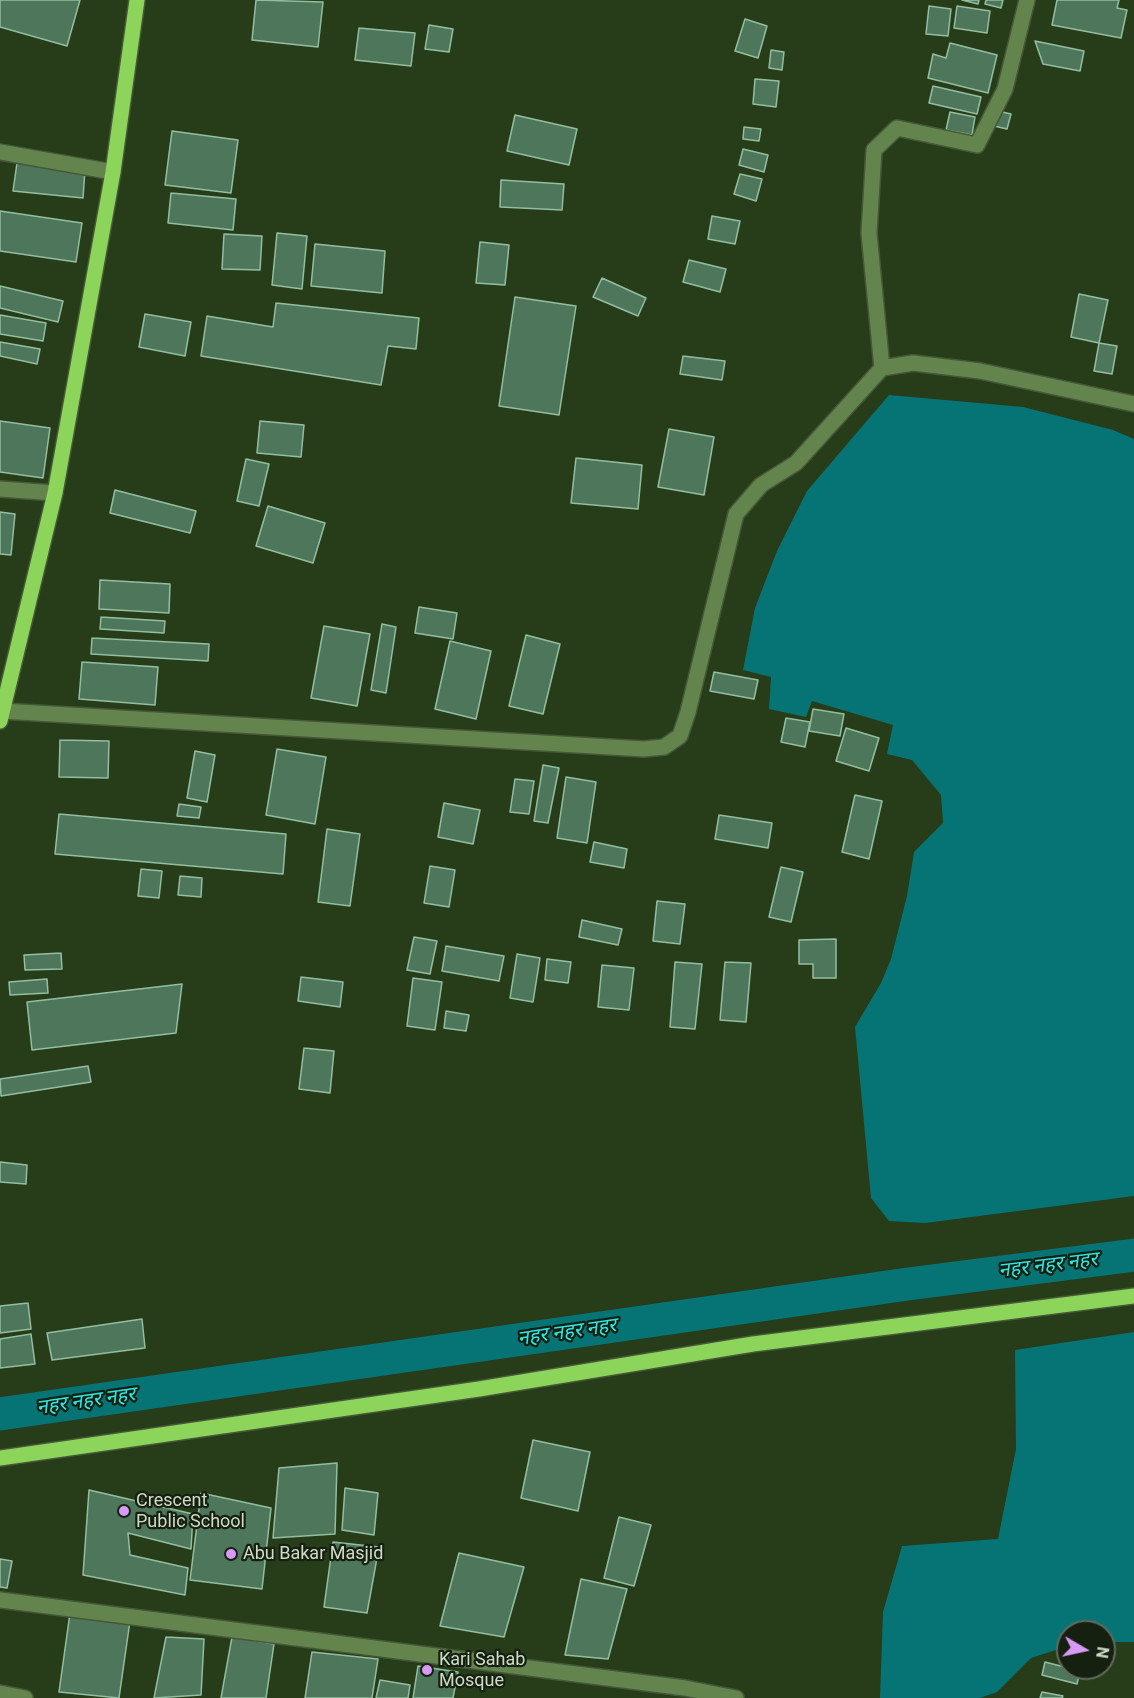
<!DOCTYPE html>
<html>
<head>
<meta charset="utf-8">
<style>
  body { margin:0 }
  #map { position:relative; width:1134px; height:1698px; overflow:hidden; background:#273c19; font-family:Roboto,sans-serif }
  canvas { display:block }
  .north { position:absolute; left:1056px; top:1620px; width:60px; height:60px; box-sizing:border-box; background:#162011; border:2px solid #606b5a; border-radius:50%; rotate:99deg; font-size:16px; font-weight:700; line-height:24px; text-align:center; color:#cedbc7 }
  .north::after { content:''; display:block; margin:auto; width:21px; height:27px; background:#d99af7; clip-path:polygon(50% 0,100% 100%,50% 72%,0 100%) }
</style>
</head>
<body>
<div id="map">
<canvas width="1134" height="1698"></canvas>
<div class="north">N</div>
</div>
<script>
const ctx = document.querySelector('canvas').getContext('2d');
ctx.lineJoin = 'round';
function paint(path, color) { ctx.fillStyle = color; ctx.fill(path, 'evenodd'); }
const shape = rows => new Path2D(rows.map(r => 'M' + r).join(''));
function stroke(path, color, width, dash) { ctx.strokeStyle = color; ctx.lineWidth = width; ctx.lineCap = dash ? 'butt' : 'round'; ctx.setLineDash(dash || []); ctx.stroke(path); }
function drawText(font, color, halo, rows, align = 'center') {
  ctx.font = font + ' Roboto,"Noto Sans Devanagari",sans-serif'; ctx.lineWidth = 4.5; ctx.setLineDash([]); ctx.textBaseline = 'middle'; ctx.strokeStyle = halo; ctx.fillStyle = color; for (const [text, x, y, turn = 0] of rows) {
    ctx.save(); ctx.translate(x, y); ctx.rotate((+turn || 0) * Math.PI / 180); ctx.textAlign = isNaN(turn) ? turn : align; if (halo) ctx.strokeText(text, 0, 0); ctx.fillText(text, 0, 0); ctx.restore();
  }
}
paint(shape([
  [889,395,1023,407,1113,430,1134,439,1134,1196,925,1223,889,1221,871,1198,855,1027,881,983,891,959,907,896,914,852,943,823,941,795,912,760,887,754,893,725,812,701,806,717,769,709,771,677,743,670,755,608,777,551,807,491],
  [1134,1332,1134,1642,1104,1642,1104,1632,1068,1632,1068,1646,1031,1658,997,1692,980,1698,880,1698,883,1612,902,1546,998,1539,1016,1449,1015,1350]
]), '#067474');
stroke(shape([
  [0,1414,908,1284,1134,1255]
]), '#067474', 33);
const building = shape([
  [0,0,80,0,67,46,0,27,0,0],
  [256,0,323,2,318,47,252,40,256,0],
  [962,0,979,0,978,4,962,0],
  [986,0,1003,0,1001,8,985,4,986,0],
  [1057,0,1119,0,1117,8,1127,10,1121,38,1052,25,1057,0],
  [929,6,951,9,948,36,926,34,929,6],
  [957,6,990,11,987,33,954,28,957,6],
  [745,19,767,26,758,58,735,51,745,19],
  [429,25,453,29,449,52,425,49,429,25],
  [359,28,415,33,411,66,355,60,359,28],
  [1035,41,1084,51,1080,71,1043,64,1035,41],
  [950,43,997,55,988,93,928,78,933,54,946,58,950,43],
  [771,50,784,52,782,70,769,68,771,50],
  [755,79,779,81,776,107,753,104,755,79],
  [933,86,981,97,977,114,929,103,933,86],
  [998,111,1011,114,1007,129,994,126,998,111],
  [950,112,975,117,972,135,946,130,950,112],
  [515,115,577,129,569,165,507,151,515,115],
  [744,127,761,129,759,141,743,139,744,127],
  [172,131,238,140,231,193,165,185,172,131],
  [743,149,768,155,764,172,739,165,743,149],
  [17,163,85,170,83,198,13,191,17,163],
  [740,174,762,179,756,201,734,194,740,174],
  [501,180,564,184,562,210,500,207,501,180],
  [171,193,236,199,233,230,168,223,171,193],
  [0,211,82,223,76,262,0,251,0,211],
  [712,216,740,221,735,244,708,239,712,216],
  [277,233,307,236,302,289,272,285,277,233],
  [224,234,262,236,260,270,222,269,224,234],
  [480,242,509,245,505,285,476,283,480,242],
  [315,244,385,251,382,293,311,286,315,244],
  [689,260,726,269,720,292,683,282,689,260],
  [602,278,646,298,638,316,593,297,602,278],
  [0,286,63,301,58,322,0,308,0,286],
  [1079,294,1108,300,1099,343,1071,337,1079,294],
  [515,297,576,306,559,415,499,406,515,297],
  [276,303,419,318,416,349,388,346,381,385,201,356,207,316,273,327,276,303],
  [145,314,191,322,185,356,139,347,145,314],
  [0,315,46,323,43,341,0,334,0,315],
  [0,342,40,349,37,364,0,356,0,342],
  [1099,343,1117,346,1112,374,1094,371,1099,343],
  [683,356,725,361,722,380,680,374,683,356],
  [0,421,50,428,43,478,0,472,0,421],
  [260,421,304,425,301,457,257,453,260,421],
  [669,429,714,437,704,495,658,487,669,429],
  [576,458,642,465,638,509,571,503,576,458],
  [246,459,269,464,259,506,237,501,246,459],
  [115,490,196,511,190,533,110,513,115,490],
  [268,506,325,523,313,563,256,546,268,506],
  [0,512,15,514,11,555,0,554,0,512],
  [100,580,170,584,169,613,99,609,100,580],
  [419,607,457,613,453,639,415,633,419,607],
  [101,617,165,621,164,633,100,629,101,617],
  [382,624,396,627,386,693,371,690,382,624],
  [324,626,370,634,357,706,311,698,324,626],
  [526,635,560,644,543,714,509,706,526,635],
  [92,638,209,644,208,661,91,654,92,638],
  [450,641,491,651,476,719,435,709,450,641],
  [82,662,158,667,155,705,79,699,82,662],
  [714,672,758,680,754,699,710,691,714,672],
  [813,709,844,714,840,736,809,731,813,709],
  [786,718,810,722,805,747,781,742,786,718],
  [846,728,879,738,869,771,836,761,846,728],
  [60,740,109,741,108,778,59,777,60,740],
  [277,749,326,757,315,824,266,815,277,749],
  [195,751,215,755,207,802,187,798,195,751],
  [543,765,559,768,548,823,534,821,543,765],
  [566,777,596,782,587,843,557,838,566,777],
  [515,779,534,781,529,814,510,812,515,779],
  [855,795,882,801,869,859,842,852,855,795],
  [444,803,480,810,473,844,438,837,444,803],
  [179,804,201,807,199,818,177,816,179,804],
  [59,814,286,834,283,874,55,854,59,814],
  [719,815,772,823,768,848,715,839,719,815],
  [327,829,360,834,350,906,318,902,327,829],
  [594,842,627,849,624,868,590,862,594,842],
  [430,866,455,870,449,907,424,903,430,866],
  [781,867,803,872,791,922,769,917,781,867],
  [141,869,162,871,159,898,138,896,141,869],
  [180,876,202,878,201,897,178,895,180,876],
  [657,901,685,904,680,944,653,941,657,901],
  [582,920,622,929,618,945,579,937,582,920],
  [414,937,437,941,430,974,407,970,414,937],
  [836,939,836,978,813,978,813,964,799,964,799,940,836,939],
  [446,946,504,956,499,981,442,971,446,946],
  [61,953,62,969,25,970,24,955,61,953],
  [517,954,540,958,533,1002,510,998,517,954],
  [547,959,571,962,568,983,545,980,547,959],
  [675,962,702,964,695,1029,670,1027,675,962],
  [725,962,751,963,746,1022,720,1020,725,962],
  [602,965,634,968,629,1010,598,1007,602,965],
  [301,977,343,982,340,1007,298,1001,301,977],
  [413,978,442,982,435,1030,407,1026,413,978],
  [47,979,48,993,10,995,9,982,47,979],
  [182,984,176,1033,32,1050,27,1002,182,984],
  [446,1011,469,1015,466,1031,444,1028,446,1011],
  [304,1048,334,1051,330,1093,299,1089,304,1048],
  [88,1066,91,1082,1,1096,0,1079,88,1066],
  [0,1162,27,1165,26,1184,0,1182,0,1162],
  [28,1303,31,1329,0,1333,0,1306,28,1303],
  [142,1319,145,1348,52,1360,47,1333,142,1319],
  [31,1334,35,1364,0,1368,0,1339,31,1334],
  [533,1440,590,1452,578,1511,521,1498,533,1440],
  [337,1463,335,1534,273,1538,279,1468,337,1463],
  [345,1488,378,1493,374,1535,342,1530,345,1488],
  [89,1490,193,1514,191,1549,128,1533,130,1555,188,1568,185,1595,83,1575,89,1490],
  [201,1493,271,1508,262,1589,190,1580,201,1493],
  [619,1517,651,1525,634,1586,604,1578,619,1517],
  [333,1542,379,1547,367,1613,324,1607,333,1542],
  [459,1553,524,1567,504,1637,440,1626,459,1553],
  [0,1559,12,1561,7,1588,0,1587,0,1559],
  [581,1579,627,1589,608,1659,565,1655,581,1579],
  [70,1613,130,1621,119,1698,59,1692,70,1613],
  [166,1637,204,1639,201,1695,154,1698,166,1637],
  [232,1637,274,1644,266,1698,221,1698,232,1637],
  [312,1652,378,1659,372,1698,305,1698,312,1652],
  [1045,1662,1080,1671,1077,1684,1042,1675,1045,1662],
  [418,1666,458,1672,453,1698,413,1698,418,1666],
  [380,1680,410,1685,408,1698,376,1698,380,1680],
  [1042,1692,1063,1696,1062,1698,1040,1698,1042,1692]
]);
paint(building, '#4d765a');
stroke(building, '#93bfa0', 1.5);
const minor = shape([
  [0,152,113,172],
  [882,368,869,233,874,150,897,128,977,145,1005,89,1027,0],
  [0,489,55,493],
  [2,711,644,749,664,747,680,736,688,712,736,514,761,485,796,463,882,368,913,363,980,371,1134,404],
  [0,1600,685,1688,736,1698],
  [0,1693,25,1698]
]);
const major = shape([
  [0,721,55,493,113,172,137,0],
  [0,1458,479,1389,753,1344,1134,1296]
]);
stroke(minor, '#455938', 18);
stroke(major, '#455938', 18);
stroke(minor, '#63854d', 15);
stroke(major, '#8dd45a', 15);
for (const [x, y, r, color] of [
  [124,1511,6,"#d99af7"],
  [231,1554,6,"#d99af7"],
  [427,1670,6,"#d99af7"]
]) { const dot = new Path2D(); dot.arc(x, y, r, 0, 2 * Math.PI); ctx.fillStyle = color; ctx.fill(dot); stroke(dot, '#162011', 2); }
drawText('18px', '#cedbc7', '#162011', [
  ["Crescent",136,1501],
  ["Public School",136,1522],
  ["Abu Bakar Masjid",243,1554],
  ["Kari Sahab",439,1660],
  ["Mosque",439,1681]
], 'left');
drawText('italic 20px', '#2ce8e6', '#162011', [
  ["नहर नहर नहर",1048,1266,-7],
  ["नहर नहर नहर",567,1333,-8],
  ["नहर नहर नहर",86,1402,-8]
]);
</script>
</body>
</html>
